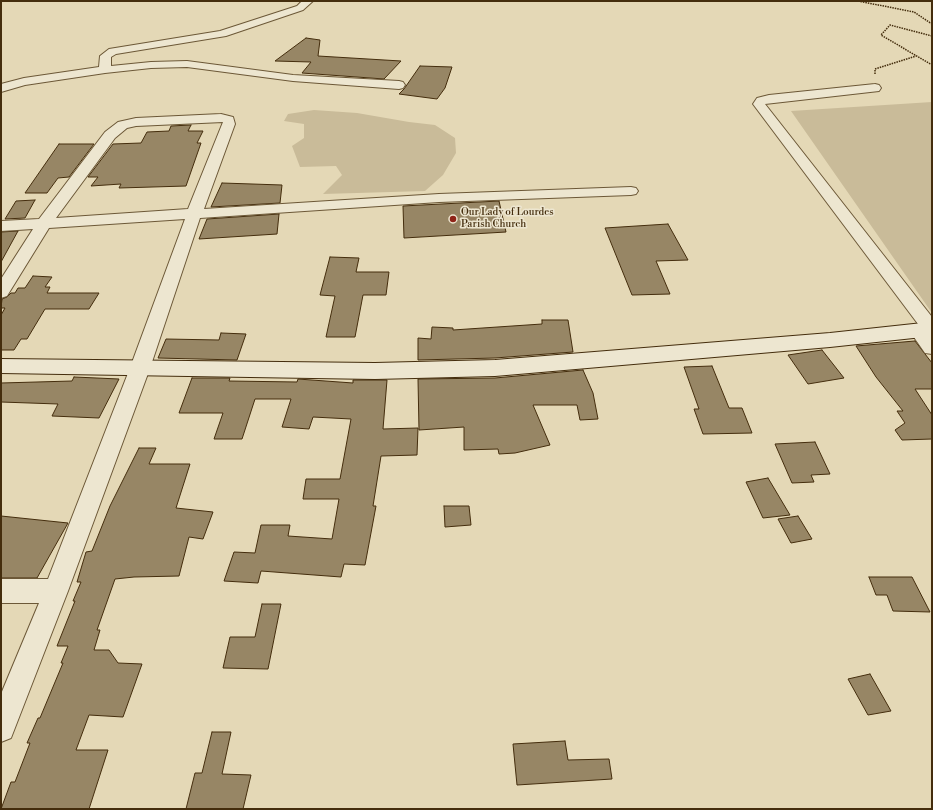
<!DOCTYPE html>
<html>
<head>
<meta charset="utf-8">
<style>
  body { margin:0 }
  #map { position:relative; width:933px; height:810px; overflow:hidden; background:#e4d8b6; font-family:"Libre Bodoni",serif }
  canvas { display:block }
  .frame { position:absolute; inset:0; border:2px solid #442d0d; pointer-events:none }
</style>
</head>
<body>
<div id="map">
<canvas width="933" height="810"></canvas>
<div class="frame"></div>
</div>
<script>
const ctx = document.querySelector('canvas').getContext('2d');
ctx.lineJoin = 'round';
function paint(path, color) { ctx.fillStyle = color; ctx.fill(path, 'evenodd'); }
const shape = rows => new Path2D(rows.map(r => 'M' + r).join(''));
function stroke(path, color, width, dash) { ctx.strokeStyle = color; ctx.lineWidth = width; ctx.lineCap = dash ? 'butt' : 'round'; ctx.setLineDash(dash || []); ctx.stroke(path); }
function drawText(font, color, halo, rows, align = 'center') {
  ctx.font = font + ' "Libre Bodoni",serif'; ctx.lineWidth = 3; ctx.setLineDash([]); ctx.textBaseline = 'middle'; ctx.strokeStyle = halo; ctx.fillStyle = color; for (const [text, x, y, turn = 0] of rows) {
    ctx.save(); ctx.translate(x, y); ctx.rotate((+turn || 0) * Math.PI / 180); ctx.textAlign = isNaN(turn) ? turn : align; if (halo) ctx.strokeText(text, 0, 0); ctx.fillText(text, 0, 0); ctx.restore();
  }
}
paint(shape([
  [932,102,932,313,791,111],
  [314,110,357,113,409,122,435,125,455,138,456,153,443,175,425,191,323,194,342,175,336,166,300,167,292,146,304,138,304,124,284,121,288,114]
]), '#c9bb99');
const building = shape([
  [306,38,320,40,318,56,401,61,384,79,302,73,311,62,275,61,306,38],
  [420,66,452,67,445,88,437,99,399,94,404,89,420,66],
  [191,125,188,131,203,131,197,143,201,143,186,186,119,188,121,184,91,186,98,177,88,177,113,144,141,143,147,132,169,131,171,126,191,125],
  [59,144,94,144,69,177,58,178,47,193,25,193,59,144],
  [222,183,282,185,280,203,211,207,222,183],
  [35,200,25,218,5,219,16,201,35,200],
  [499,201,506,232,404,238,403,206,499,201],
  [279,214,277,234,199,239,207,219,279,214],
  [668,224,688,260,656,261,670,294,632,295,605,228,668,224],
  [18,231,1,262,1,232,18,231],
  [330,257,359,258,356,272,389,272,386,295,363,295,355,337,326,337,335,296,320,295,330,257],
  [33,276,52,277,45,287,50,287,47,293,99,293,89,309,45,309,27,339,21,339,14,350,1,350,1,315,5,308,1,308,2,299,7,297,11,293,15,293,18,288,25,288,33,276],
  [542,320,568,320,573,352,495,358,418,360,418,338,431,339,432,327,453,328,453,330,542,324,542,320],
  [221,333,246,334,237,360,158,358,166,339,219,340,221,333],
  [915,341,932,363,932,389,915,389,932,415,932,439,902,440,895,430,905,423,897,411,903,411,876,377,856,346,915,341],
  [822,350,844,378,808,384,788,355,822,350],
  [712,366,729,408,742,408,752,433,703,434,694,409,699,409,684,367,712,366],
  [583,370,593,393,598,419,580,420,577,405,533,405,550,445,515,453,499,454,498,449,464,450,464,427,419,430,418,379,495,378,583,370],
  [74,377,119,379,99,418,52,416,58,404,1,402,1,383,72,381,74,377],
  [192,378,230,378,229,381,297,382,298,379,353,383,353,380,387,380,383,429,418,428,417,455,381,456,373,506,376,506,365,565,344,564,341,577,261,571,258,583,224,581,234,552,255,553,261,525,290,525,288,536,332,539,339,499,303,499,306,479,340,479,351,419,313,417,309,429,282,427,291,399,255,399,242,439,214,439,223,413,179,413,192,378],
  [815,442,830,474,811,475,814,482,792,483,775,444,815,442],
  [139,448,156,448,149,464,190,464,176,508,213,512,203,539,189,537,179,576,134,577,115,579,97,630,100,630,94,650,109,650,118,663,142,664,123,717,89,715,76,750,108,750,89,809,1,809,11,782,15,782,30,743,27,743,38,718,40,718,63,663,61,663,68,646,57,646,75,601,73,601,81,582,77,582,86,552,92,551,110,506,139,448],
  [768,478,790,515,763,518,746,482,768,478],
  [444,506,469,506,471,525,445,527,444,506],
  [1,516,68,523,37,578,1,578,1,516],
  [798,516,812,539,791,543,778,519,798,516],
  [869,577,912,577,930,612,893,611,887,595,876,595,869,577],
  [262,604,281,604,268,669,223,668,230,637,255,637,262,604],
  [870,674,891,711,868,715,848,679,870,674],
  [212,732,231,732,222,774,251,775,243,809,186,809,195,773,202,773,212,732],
  [565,741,568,760,609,759,612,779,517,785,513,744,565,741]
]);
paint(building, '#978665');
stroke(building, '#442d0d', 1);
const street = shape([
  [302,1,313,1,303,10,226,36,116,54,111,57,111,66,151,62,187,61,293,75,399,81,403,82,405,85,403,88,399,89,293,81,187,67,151,68,105,73,25,85,1,92,1,84,24,78,99,67,100,56,109,49,220,31,297,6,302,1],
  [875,84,879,85,881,88,879,91,765,104,932,317,932,354,925,353,909,330,912,326,918,324,753,104,757,98,769,95,875,84],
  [221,114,233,117,235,124,204,209,439,194,631,187,636,188,638,191,636,194,631,195,439,202,200,218,150,368,68,591,11,738,1,742,1,694,39,603,1,603,1,579,48,579,130,368,185,219,49,228,7,296,1,298,1,279,33,229,1,231,1,221,39,219,105,132,118,122,136,118,221,114],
  [223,122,188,209,56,218,115,138,127,128,136,126,223,122]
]);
const secondary = shape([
  [932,322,932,336,830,347,495,376,375,379,1,373,1,359,375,363,495,360,830,333,932,322]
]);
stroke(street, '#6c5837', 2);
stroke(secondary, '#442d0d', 2);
stroke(shape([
  [858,1,914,12,932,24],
  [932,36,890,25,881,35,932,65],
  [875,74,875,69,916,56]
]), '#442d0d', 1.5, [1.5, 1]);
paint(street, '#ede6d0');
paint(secondary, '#ede6d0');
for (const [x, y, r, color] of [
  [453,219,4,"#8f2418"]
]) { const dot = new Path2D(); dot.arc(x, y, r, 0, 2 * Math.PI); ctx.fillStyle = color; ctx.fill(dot); stroke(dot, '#ede6d0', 1.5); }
drawText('10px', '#442d0d', '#ede6d0', [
  ["Our Lady of Lourdes",461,213],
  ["Parish Church",461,225]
], 'left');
</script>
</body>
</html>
